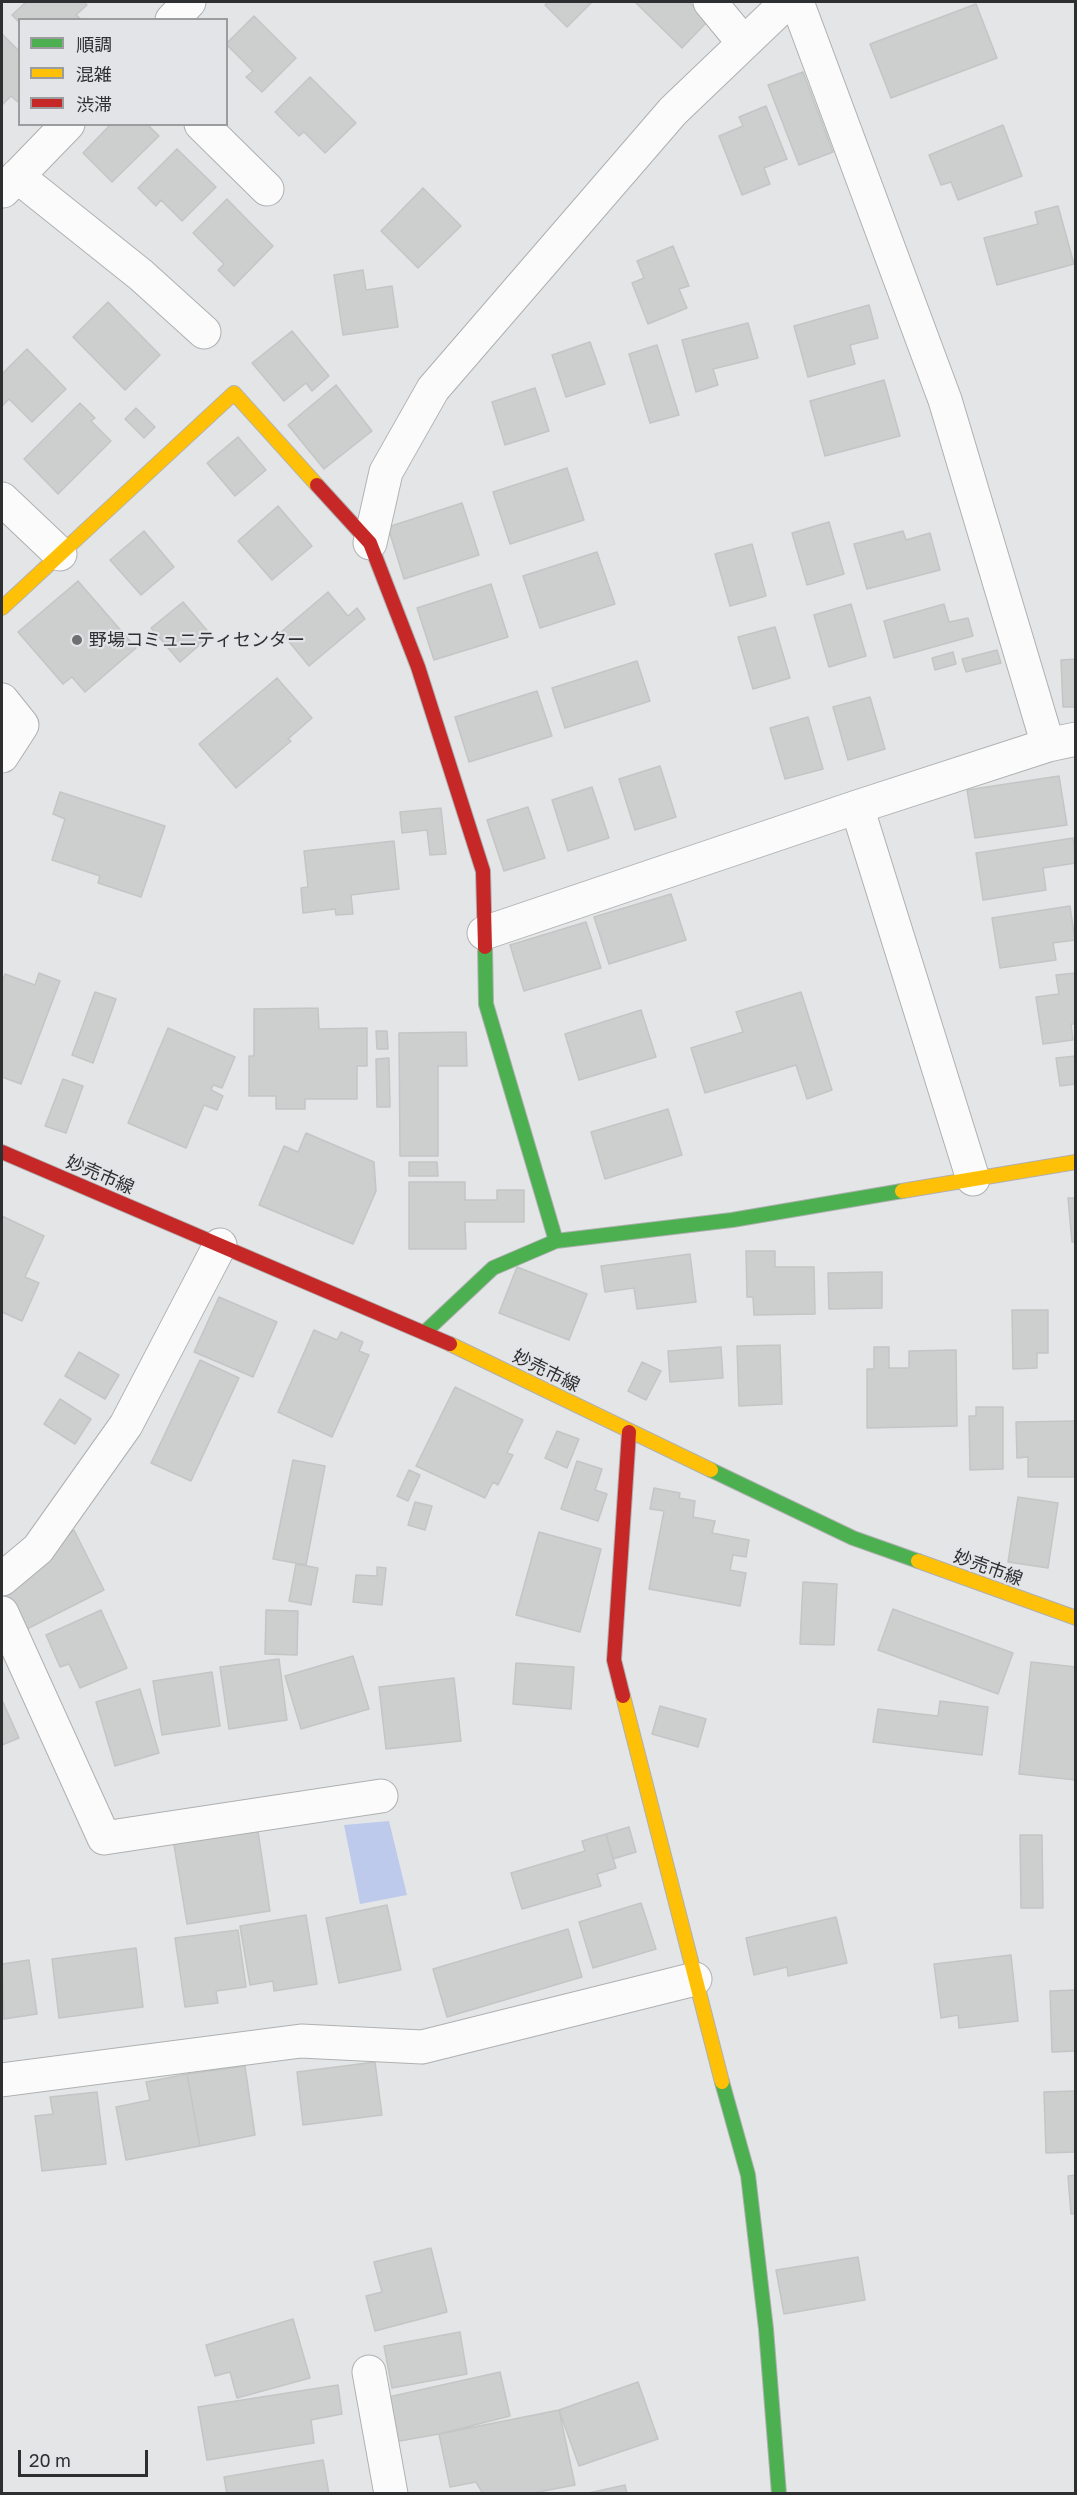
<!DOCTYPE html>
<html>
<head>
<meta charset="utf-8">
<style>
  body { margin:0 }
  #map { position:relative; width:1077px; height:2495px; overflow:hidden; background:#e4e5e7; font-family:"Golos Text","Noto Sans JP",sans-serif }
  canvas { display:block }
  .frame { position:absolute; inset:0; border:3px solid #2e2f30; pointer-events:none }
  .legend { position:absolute; left:18px; top:18px; width:210px; height:108px; box-sizing:border-box; background:#e3e4e8; border:2px solid #9b9c9e; margin:0; padding:8px 10px; list-style:none; font-size:18px; color:#2e2f30 }
  .legend li { display:flex; align-items:center; gap:12px; height:30px }
  .legend b { width:30px; border:2px solid #9b9c9e }
  .scale { position:absolute; left:18px; top:2450px; width:130px; height:27px; box-sizing:border-box; border:3px solid #2e2f30; border-top:0; padding-left:8px; font-size:18px; line-height:21px; white-space:nowrap; color:#2e2f30; -webkit-text-stroke:4px #e3e4e8; paint-order:stroke }
</style>
</head>
<body>
<div id="map">
<canvas width="1077" height="2495"></canvas>
<div class="frame"></div>
<ul class="legend">
<li><b style="height:8px;background:#4caf50"></b>順調</li>
<li><b style="height:8px;background:#ffc107"></b>混雑</li>
<li><b style="height:8px;background:#c62828"></b>渋滞</li>
</ul>
<div class="scale">20 m</div>
</div>
<script>
const ctx = document.querySelector('canvas').getContext('2d');
ctx.lineJoin = 'round';
function paint(path, color) { ctx.fillStyle = color; ctx.fill(path, 'evenodd'); }
const shape = rows => new Path2D(rows.map(r => 'M' + r).join(''));
function stroke(path, color, width, dash) { ctx.strokeStyle = color; ctx.lineWidth = width; ctx.lineCap = dash ? 'butt' : 'round'; ctx.setLineDash(dash || []); ctx.stroke(path); }
function drawText(font, color, halo, rows, align = 'center') {
  ctx.font = font + ' "Golos Text","Noto Sans JP",sans-serif'; ctx.lineWidth = 4.5; ctx.setLineDash([]); ctx.textBaseline = 'middle'; ctx.strokeStyle = halo; ctx.fillStyle = color; for (const [text, x, y, turn = 0] of rows) {
    ctx.save(); ctx.translate(x, y); ctx.rotate((+turn || 0) * Math.PI / 180); ctx.textAlign = isNaN(turn) ? turn : align; if (halo) ctx.strokeText(text, 0, 0); ctx.fillText(text, 0, 0); ctx.restore();
  }
}
paint(shape([
  [389,1821,407,1895,360,1904,344,1825]
]), '#becaec');
const building = shape([
  [26,2,84,2,87,5,76,15,82,20,20,20,20,23,12,15,26,2],
  [548,2,592,2,567,27,545,5,548,2],
  [635,2,689,2,708,21,682,48,635,2],
  [976,4,997,58,891,98,870,44,976,4],
  [254,16,296,58,262,92,246,77,253,71,226,44,254,16],
  [2,34,20,52,20,101,18,102,11,96,2,105,2,34],
  [803,72,833,152,799,165,768,85,803,72],
  [310,77,356,123,325,153,304,132,299,136,275,112,310,77],
  [766,106,787,159,764,168,770,184,742,195,719,136,743,126,739,117,766,106],
  [111,124,147,124,159,136,112,182,83,153,111,124],
  [1003,125,1022,176,958,200,951,182,941,185,929,155,1003,125],
  [177,149,216,187,182,221,161,200,156,206,138,188,177,149],
  [423,188,461,226,418,268,381,231,423,188],
  [227,199,273,246,234,286,218,270,224,264,193,233,227,199],
  [1058,206,1074,264,997,285,984,238,1038,224,1035,212,1058,206],
  [673,246,689,286,679,289,687,308,648,324,632,283,644,278,637,261,673,246],
  [363,270,366,290,392,286,398,327,343,335,334,275,363,270],
  [108,302,160,355,125,390,73,337,108,302],
  [869,305,878,338,850,345,855,364,808,377,794,326,869,305],
  [748,323,758,358,713,369,718,385,696,392,682,340,748,323],
  [292,331,329,376,312,391,306,383,284,401,252,363,292,331],
  [590,342,605,384,566,397,552,355,590,342],
  [657,345,679,415,650,423,629,354,657,345],
  [27,349,66,389,32,422,9,399,2,406,2,374,27,349],
  [884,380,900,436,825,456,810,401,884,380],
  [336,385,372,431,324,469,288,425,336,385],
  [535,388,549,431,505,445,492,402,535,388],
  [80,403,95,418,91,421,111,441,58,494,24,459,80,403],
  [136,408,155,427,144,438,125,419,136,408],
  [238,437,266,470,235,496,207,463,238,437],
  [567,468,584,520,510,544,493,492,567,468],
  [462,503,479,555,404,579,388,527,462,503],
  [278,506,312,546,272,580,238,541,278,506],
  [829,522,844,574,807,585,792,533,829,522],
  [144,531,174,567,141,595,110,560,144,531],
  [903,531,906,540,930,533,940,570,867,589,854,544,903,531],
  [752,544,766,596,730,606,715,554,752,544],
  [597,552,615,604,540,628,523,576,597,552],
  [78,581,136,648,85,692,72,677,63,684,18,632,78,581],
  [491,584,508,637,434,660,417,608,491,584],
  [328,592,348,616,357,608,365,619,309,666,281,632,328,592],
  [183,602,211,635,180,662,151,628,183,602],
  [851,604,866,656,829,667,814,615,851,604],
  [944,604,949,622,968,618,973,636,894,658,884,621,944,604],
  [775,627,790,678,753,689,738,637,775,627],
  [997,650,1001,663,966,672,962,659,997,650],
  [953,652,956,664,935,670,932,658,953,652],
  [1076,659,1076,707,1063,707,1061,660,1076,659],
  [637,661,650,701,565,728,552,688,637,661],
  [277,678,312,718,288,739,291,741,236,788,199,744,277,678],
  [537,691,552,736,469,762,455,717,537,691],
  [870,697,885,749,848,760,833,707,870,697],
  [808,717,823,769,785,779,770,728,808,717],
  [660,766,676,817,635,830,619,779,660,766],
  [1059,776,1067,825,975,838,967,790,1059,776],
  [592,787,609,838,568,851,552,800,592,787],
  [60,792,165,826,141,897,98,883,100,876,52,860,65,819,53,814,60,792],
  [528,807,545,858,504,871,487,820,528,807],
  [441,808,446,854,430,855,427,830,402,833,400,812,441,808],
  [1073,838,1076,863,1043,868,1046,890,983,900,976,853,1073,838],
  [394,841,399,889,351,895,353,914,336,915,335,909,303,913,301,888,308,887,304,851,394,841],
  [671,894,686,940,609,964,594,917,671,894],
  [1070,906,1075,940,1053,943,1056,960,1000,968,992,918,1070,906],
  [586,922,601,968,524,991,510,945,586,922],
  [39,973,60,981,21,1084,2,1077,2,983,5,974,35,985,39,973],
  [1076,973,1076,1024,1071,1024,1073,1040,1043,1044,1036,997,1059,994,1056,975,1076,973],
  [95,992,116,999,93,1063,72,1055,95,992],
  [801,992,832,1090,807,1099,796,1065,705,1093,691,1048,743,1032,736,1012,801,992],
  [318,1008,319,1029,367,1028,367,1066,357,1066,357,1099,305,1099,305,1109,276,1109,276,1096,249,1096,249,1056,254,1056,254,1009,318,1008],
  [641,1010,656,1057,579,1080,565,1034,641,1010],
  [168,1028,235,1057,222,1088,213,1085,211,1090,223,1096,217,1110,204,1105,186,1148,128,1123,168,1028],
  [376,1031,387,1031,388,1049,377,1049,376,1031],
  [466,1032,467,1066,438,1066,438,1156,400,1156,399,1033,466,1032],
  [1076,1056,1076,1084,1060,1086,1056,1058,1076,1056],
  [389,1058,390,1107,377,1107,376,1059,389,1058],
  [63,1079,83,1086,66,1133,45,1126,63,1079],
  [668,1109,682,1155,605,1179,591,1132,668,1109],
  [306,1133,374,1162,376,1191,353,1244,259,1205,284,1146,298,1152,306,1133],
  [409,1162,437,1162,438,1176,409,1176,409,1162],
  [409,1182,465,1182,465,1200,497,1200,497,1190,524,1190,524,1222,465,1222,466,1249,409,1249,409,1182],
  [1068,1198,1076,1198,1076,1242,1072,1242,1068,1198],
  [2,1216,44,1236,25,1277,39,1283,22,1321,2,1312,2,1216],
  [746,1251,775,1251,775,1267,814,1267,815,1314,754,1315,753,1297,747,1297,746,1251],
  [690,1254,696,1302,637,1309,634,1288,605,1292,601,1266,690,1254],
  [517,1267,587,1294,569,1340,499,1313,517,1267],
  [882,1272,882,1308,829,1309,828,1273,882,1272],
  [219,1297,277,1322,253,1377,194,1352,219,1297],
  [1012,1310,1048,1310,1048,1353,1037,1353,1037,1368,1013,1369,1012,1310],
  [314,1330,337,1340,341,1332,363,1342,359,1351,369,1355,332,1437,278,1412,314,1330],
  [780,1345,782,1404,739,1406,737,1346,780,1345],
  [721,1347,723,1378,670,1382,668,1351,721,1347],
  [874,1347,889,1347,889,1368,909,1368,909,1351,956,1350,957,1426,867,1428,867,1369,874,1369,874,1347],
  [79,1352,119,1375,105,1399,65,1376,79,1352],
  [200,1360,239,1378,191,1481,151,1463,200,1360],
  [642,1362,661,1371,646,1400,628,1391,642,1362],
  [455,1387,523,1420,507,1453,513,1455,498,1485,493,1482,485,1498,416,1466,455,1387],
  [60,1399,91,1419,75,1444,44,1424,60,1399],
  [976,1407,1003,1407,1003,1469,970,1470,969,1416,976,1416,976,1407],
  [1076,1421,1076,1477,1028,1477,1028,1457,1017,1458,1016,1422,1076,1421],
  [557,1431,579,1439,567,1468,545,1458,557,1431],
  [293,1460,325,1466,306,1565,273,1559,293,1460],
  [577,1461,602,1469,595,1490,607,1494,598,1521,561,1509,577,1461],
  [409,1470,420,1475,408,1501,397,1496,409,1470],
  [654,1488,680,1493,679,1498,695,1501,693,1517,715,1521,712,1533,749,1540,746,1557,733,1555,730,1570,746,1573,740,1606,649,1589,664,1511,650,1509,654,1488],
  [1018,1497,1058,1503,1048,1568,1008,1562,1018,1497],
  [415,1502,432,1506,425,1530,408,1525,415,1502],
  [74,1530,104,1590,21,1632,2,1593,74,1530],
  [539,1532,601,1549,580,1632,516,1615,539,1532],
  [296,1564,318,1568,311,1605,289,1601,296,1564],
  [377,1567,386,1568,382,1605,353,1602,356,1575,377,1576,377,1567],
  [803,1582,837,1584,834,1645,800,1644,803,1582],
  [893,1609,1013,1653,998,1694,878,1650,893,1609],
  [101,1610,127,1668,80,1688,69,1664,60,1667,46,1635,101,1610],
  [266,1610,298,1611,297,1655,265,1654,266,1610],
  [353,1656,369,1709,301,1729,285,1676,353,1656],
  [279,1659,287,1720,229,1729,220,1667,279,1659],
  [1031,1662,1076,1667,1076,1780,1019,1774,1031,1662],
  [516,1663,574,1667,571,1709,513,1704,516,1663],
  [212,1672,220,1726,162,1735,153,1681,212,1672],
  [454,1678,461,1741,386,1749,379,1687,454,1678],
  [140,1689,159,1753,115,1766,96,1702,140,1689],
  [2,1700,19,1738,2,1745,2,1700],
  [940,1701,988,1707,982,1755,873,1742,878,1709,938,1716,940,1701],
  [660,1706,706,1719,698,1747,652,1734,660,1706],
  [257,1825,270,1911,187,1924,173,1839,257,1825],
  [629,1827,636,1852,613,1859,606,1834,629,1827],
  [606,1834,616,1868,597,1874,601,1886,522,1909,511,1873,585,1851,582,1841,606,1834],
  [1020,1835,1042,1835,1043,1908,1021,1908,1020,1835],
  [641,1903,656,1949,593,1968,579,1922,641,1903],
  [387,1905,401,1970,339,1983,326,1918,387,1905],
  [306,1915,317,1984,274,1991,273,1981,250,1985,240,1926,306,1915],
  [836,1917,847,1963,788,1976,787,1967,754,1975,746,1938,836,1917],
  [568,1929,582,1977,447,2017,433,1969,568,1929],
  [238,1930,246,1987,216,1991,218,2003,185,2007,175,1938,238,1930],
  [136,1948,143,2007,59,2018,52,1959,136,1948],
  [1011,1955,1018,2021,959,2028,958,2015,941,2018,934,1964,1011,1955],
  [29,1960,37,2014,4,2019,2,1964,29,1960],
  [1076,1990,1076,2051,1052,2052,1050,1991,1076,1990],
  [375,2062,382,2115,303,2125,297,2072,375,2062],
  [245,2066,255,2135,200,2146,187,2074,245,2066],
  [187,2074,200,2146,126,2160,116,2107,150,2100,146,2082,187,2074],
  [1076,2091,1076,2152,1046,2153,1044,2092,1076,2091],
  [97,2092,106,2164,42,2171,35,2116,53,2114,50,2097,97,2092],
  [1076,2175,1076,2214,1071,2214,1068,2176,1076,2175],
  [431,2248,447,2312,375,2331,366,2296,382,2292,374,2262,431,2248],
  [858,2257,865,2300,784,2314,776,2270,858,2257],
  [293,2319,310,2378,237,2398,230,2372,215,2376,206,2345,293,2319],
  [460,2332,467,2374,392,2388,384,2346,460,2332],
  [500,2372,510,2416,439,2434,394,2442,384,2398,500,2372],
  [638,2382,658,2439,579,2466,559,2410,638,2382],
  [338,2385,342,2414,311,2420,314,2443,207,2460,198,2407,338,2385],
  [559,2410,575,2485,528,2494,483,2494,476,2482,450,2487,439,2434,559,2410],
  [323,2460,329,2494,227,2494,224,2477,323,2460],
  [625,2485,627,2494,584,2494,625,2485]
]);
paint(building, '#cdcece');
stroke(building, '#c4c5c5', 1.5);
const street = shape([
  [710,2,743,42],
  [797,2,945,400,1048,745],
  [172,20,189,2],
  [201,124,267,189],
  [17,176,141,275,204,332],
  [3,191,68,124],
  [2,499,60,554],
  [370,543,386,472,433,389,673,111,787,2],
  [2,700,22,725,2,756],
  [857,807,973,1179],
  [484,933,857,807,1048,745,1076,739],
  [2,1579,38,1549,126,1425,220,1245],
  [2,1613,104,1838,381,1796],
  [2,2080,301,2041,422,2047,695,1979],
  [369,2372,391,2494]
]);
const fast = shape([
  [485,947,486,1004,556,1241],
  [425,1332,493,1268,556,1241,732,1220,902,1191],
  [711,1470,853,1538,918,1561],
  [722,2082,748,2175,766,2329,779,2494]
]);
const slow = shape([
  [2,608,234,393,317,485],
  [902,1191,1076,1162],
  [450,1344,711,1470],
  [918,1561,1076,1618],
  [623,1696,722,2082]
]);
const jam = shape([
  [317,485,370,543,418,667,483,871,485,947],
  [2,1152,450,1344],
  [623,1696,614,1660,629,1432]
]);
stroke(street, '#afb0b1', 35);
stroke(fast, '#afb0b1', 16);
stroke(slow, '#afb0b1', 16);
stroke(jam, '#afb0b1', 16);
stroke(street, '#fbfbfb', 33);
stroke(fast, '#4caf50', 14);
stroke(slow, '#ffc107', 14);
stroke(jam, '#c62828', 14);
for (const [x, y, r, color] of [
  [77,640,6,"#6e6f70"]
]) { const dot = new Path2D(); dot.arc(x, y, r, 0, 2 * Math.PI); ctx.fillStyle = color; ctx.fill(dot); stroke(dot, '#e3e4e8', 2); }
drawText('18px', '#2e2f30', '#e3e4e8', [
  ["野場コミュニティセンター",89,640]
], 'left');
drawText('18px', '#2e2f30', '#e3e4e8', [
  ["妙売市線",100,1175,23],
  ["妙売市線",546,1371,26],
  ["妙売市線",988,1568,20]
]);
</script>
</body>
</html>
